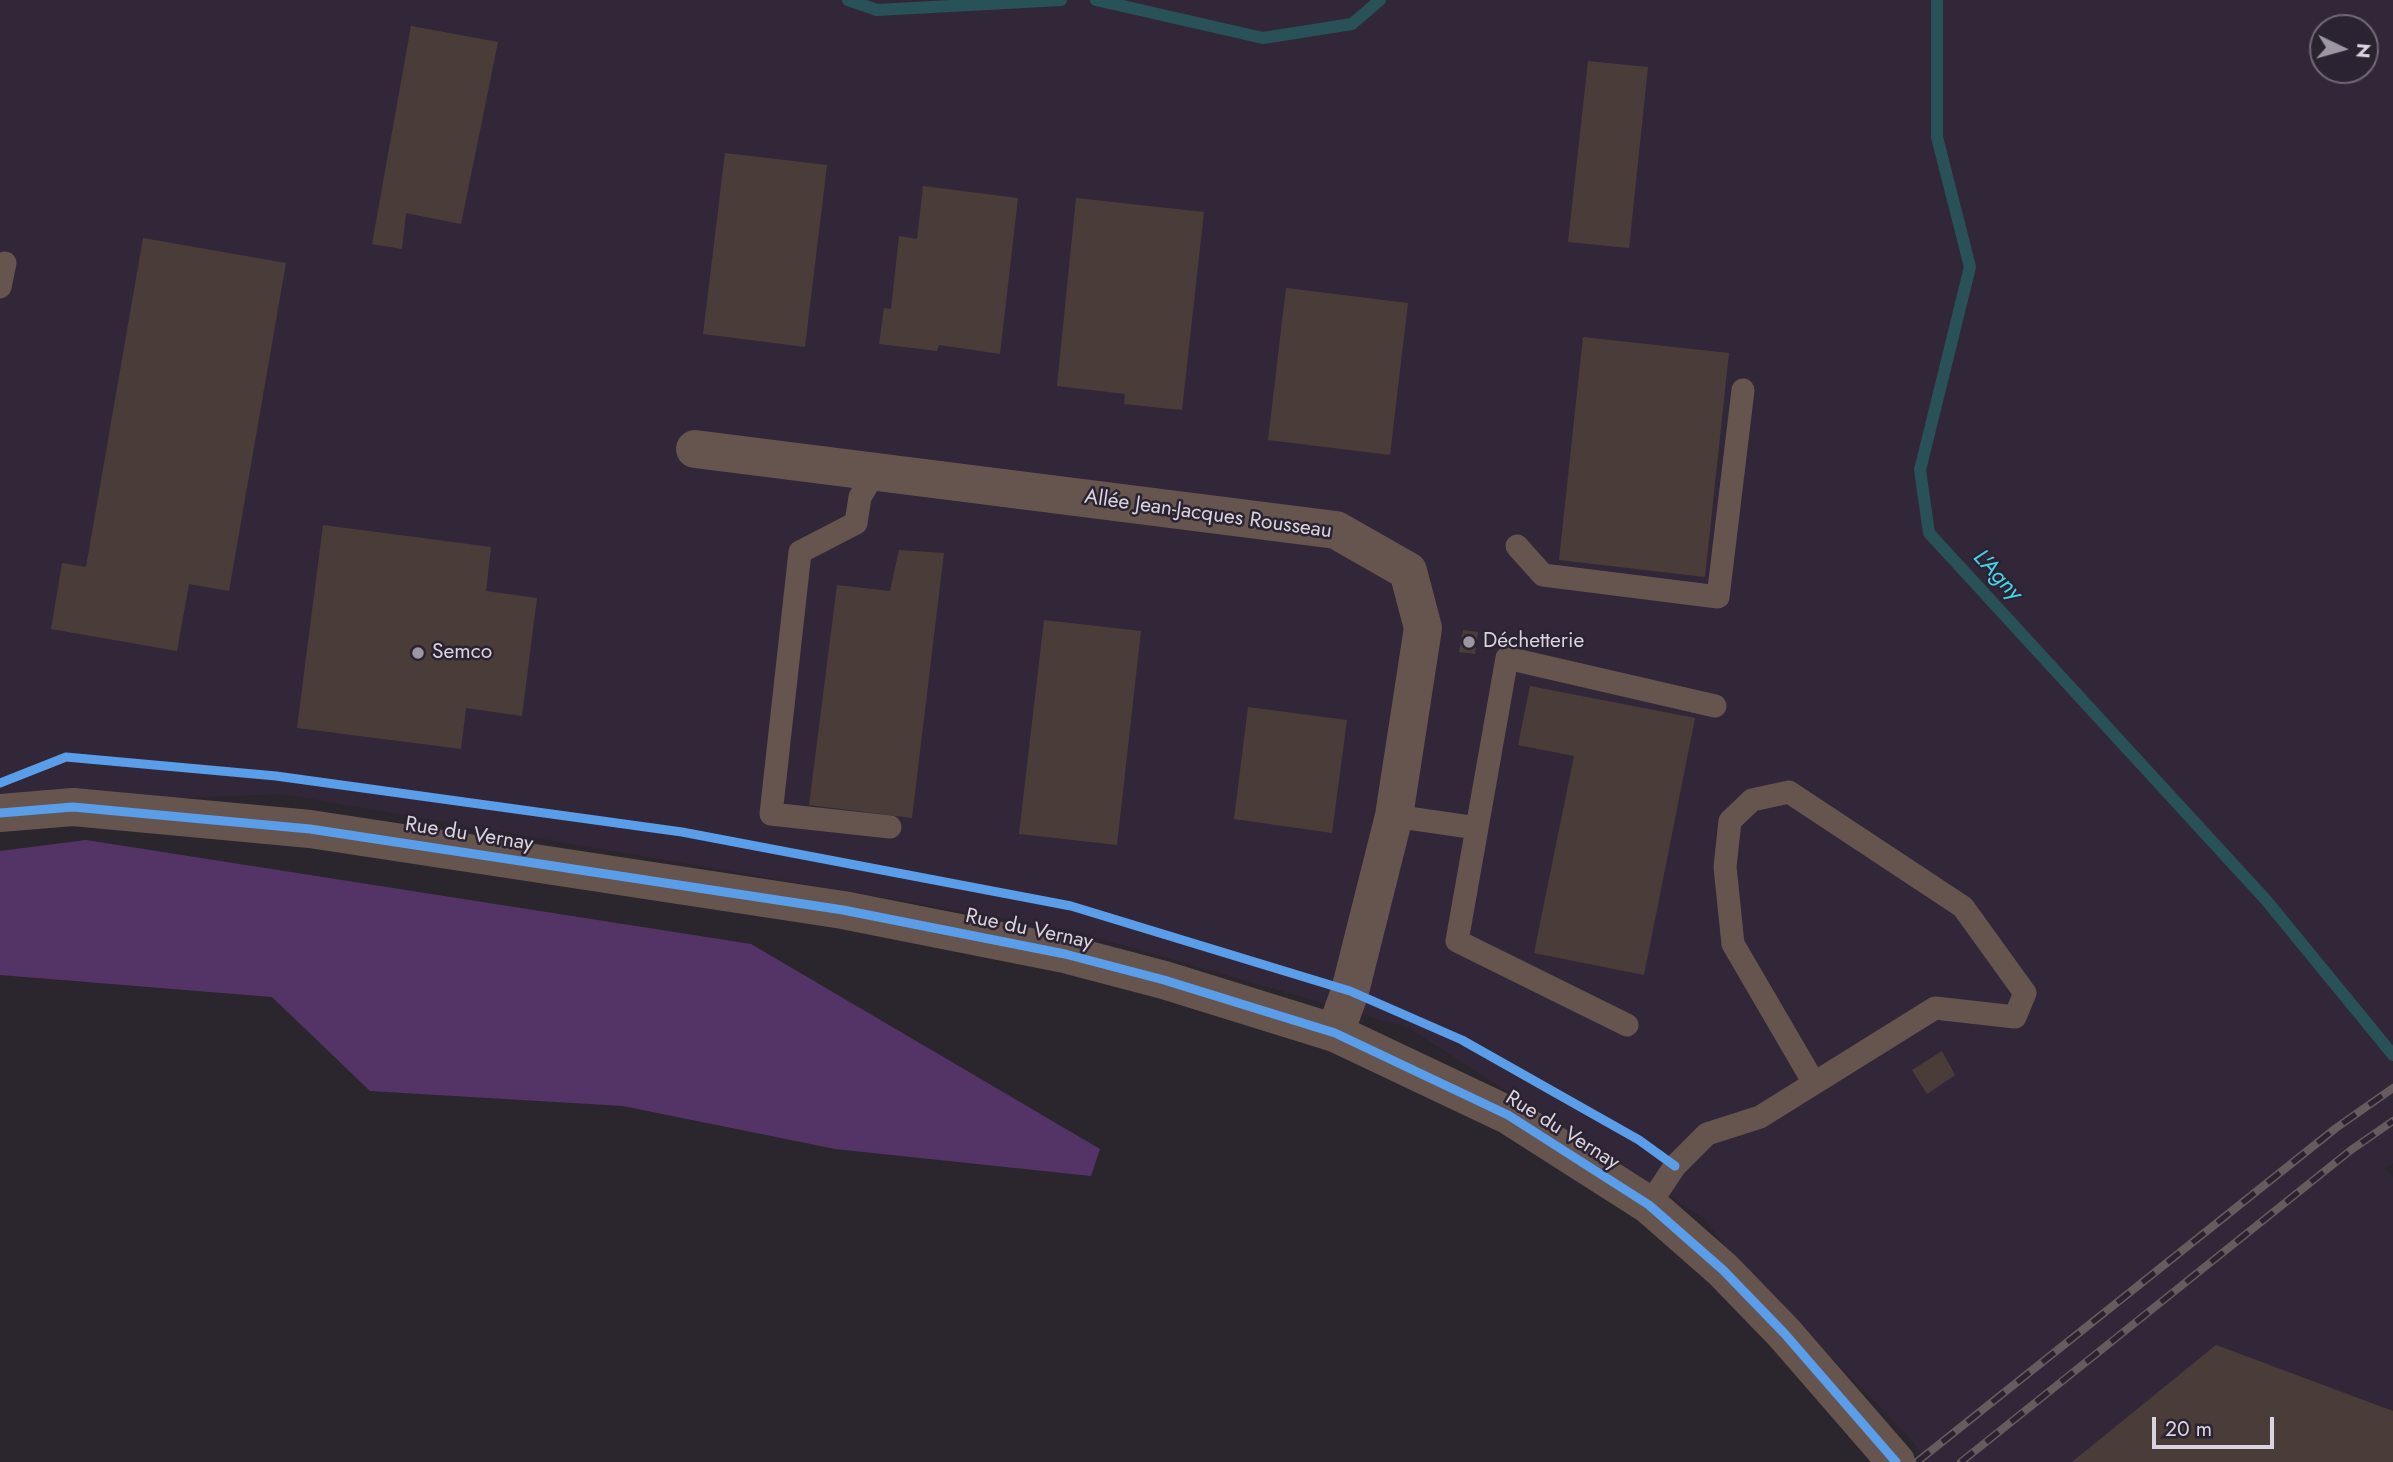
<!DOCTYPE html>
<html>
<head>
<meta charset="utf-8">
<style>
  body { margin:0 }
  #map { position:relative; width:2393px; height:1462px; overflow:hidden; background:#2b262e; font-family:Jost,sans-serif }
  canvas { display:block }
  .north { position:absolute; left:2309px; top:14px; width:70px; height:70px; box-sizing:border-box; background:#2c2332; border:2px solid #716a76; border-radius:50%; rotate:95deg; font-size:19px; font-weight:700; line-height:28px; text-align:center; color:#d9d4dd }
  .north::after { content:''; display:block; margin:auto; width:24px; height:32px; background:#9c97a0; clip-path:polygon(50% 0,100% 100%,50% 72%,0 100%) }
  .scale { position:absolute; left:2152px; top:1417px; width:122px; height:32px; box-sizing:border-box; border:4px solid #d9d4dd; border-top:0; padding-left:9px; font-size:21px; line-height:24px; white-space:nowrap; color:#d9d4dd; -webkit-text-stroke:5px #2c2332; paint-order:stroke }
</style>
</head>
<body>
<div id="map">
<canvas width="2393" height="1462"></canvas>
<div class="north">N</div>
<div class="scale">20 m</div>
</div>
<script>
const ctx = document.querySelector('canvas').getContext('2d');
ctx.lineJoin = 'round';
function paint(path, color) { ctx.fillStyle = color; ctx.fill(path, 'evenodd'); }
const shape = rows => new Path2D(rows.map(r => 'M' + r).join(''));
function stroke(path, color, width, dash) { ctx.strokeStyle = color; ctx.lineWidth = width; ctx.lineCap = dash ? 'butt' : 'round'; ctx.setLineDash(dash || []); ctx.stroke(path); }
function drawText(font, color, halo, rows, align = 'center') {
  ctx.font = font + ' Jost,sans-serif'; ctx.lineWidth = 5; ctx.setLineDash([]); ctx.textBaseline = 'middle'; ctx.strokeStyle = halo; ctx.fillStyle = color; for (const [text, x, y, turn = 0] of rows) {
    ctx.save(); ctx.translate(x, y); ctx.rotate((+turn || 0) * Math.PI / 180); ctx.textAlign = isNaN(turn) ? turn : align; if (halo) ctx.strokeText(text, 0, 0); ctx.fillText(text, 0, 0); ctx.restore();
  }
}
paint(shape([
  [0,0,2393,0,2393,1163,2385,1169,2393,1177,2393,1462,1928,1462,1910,1438,1738,1262,1703,1218,1409,1028,1071,930,283,794,0,805],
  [2323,28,2365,28,2365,70,2323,70]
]), '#322739');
paint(shape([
  [86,840,751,944,1100,1149,1091,1176,835,1149,623,1106,370,1091,272,997,0,975,0,851]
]), '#543466');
stroke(shape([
  [848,0,877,10,1061,0],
  [1096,0,1263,38,1352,24,1380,0],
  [1937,0,1937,137,1970,267,1920,470,1929,533,2266,900,2393,1055]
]), '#295158', 12);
paint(shape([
  [411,26,498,42,461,224,406,213,402,249,372,244],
  [1588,61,1648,67,1629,248,1568,242],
  [725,153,827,165,805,347,703,334],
  [923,186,1018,198,1000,354,939,345,937,351,879,344,884,308,891,309,899,236,917,239],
  [1076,198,1204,212,1182,410,1124,404,1125,394,1057,386],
  [143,238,286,263,229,591,189,584,177,651,51,629,62,563,86,567],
  [1286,288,1408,303,1390,455,1268,440],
  [1583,337,1729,353,1705,577,1559,560],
  [323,525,491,547,486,591,537,598,522,716,466,708,461,749,297,728],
  [899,550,944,553,912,818,809,805,837,585,890,591],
  [1044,620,1141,631,1117,845,1019,834],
  [1463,630,1478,632,1475,654,1459,652],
  [1530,686,1695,718,1644,975,1534,953,1574,756,1518,745],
  [1248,707,1347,720,1332,833,1234,819],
  [1942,1051,1955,1075,1927,1094,1912,1070],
  [2216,1345,2393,1411,2393,1462,2072,1462]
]), '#4a3d39');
stroke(shape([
  [0,287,5,263],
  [875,472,860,497,856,523,800,552,771,814,890,827],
  [1517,546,1543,575,1718,597,1743,390],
  [1394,816,1477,828],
  [1627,1025,1457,941,1507,658,1715,706],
  [1649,1205,1675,1166,1707,1134,1760,1117,1935,1008,2015,1017,2025,993,1963,907,1789,792,1752,800,1730,821,1725,867,1733,944,1814,1083]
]), '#66554f', 23);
stroke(shape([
  [695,449,1336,530,1408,571,1423,628,1394,816,1350,991,1335,1033]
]), '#66554f', 38);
stroke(shape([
  [0,813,73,807,310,829,843,910,1065,954,1164,980,1335,1033,1508,1115,1649,1205,1723,1270,1784,1333,1896,1462]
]), '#66554f', 38);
const rail = shape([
  [1917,1462,2336,1128,2393,1088],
  [1961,1462,2351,1150,2393,1121]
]);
stroke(rail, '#675c5d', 8);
stroke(rail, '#2c2332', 5, [16]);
stroke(shape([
  [0,783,66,757,276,776,682,832,1071,906,1350,991,1462,1040,1639,1140,1675,1166],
  [0,813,73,807,310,829,843,910,1065,954,1164,980,1335,1033,1508,1115,1649,1205,1723,1270,1784,1333,1896,1462]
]), '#5a9eea', 9);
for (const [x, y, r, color] of [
  [1469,642,7,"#9c97a0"],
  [418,653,7,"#9c97a0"]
]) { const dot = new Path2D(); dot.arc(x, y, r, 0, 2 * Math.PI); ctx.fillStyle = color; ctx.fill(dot); stroke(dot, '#2c2332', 2.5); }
drawText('21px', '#d9d4dd', '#2c2332', [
  ["Allée Jean-Jacques Rousseau",1208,515,8],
  ["Rue du Vernay",469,835,9],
  ["Rue du Vernay",1029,930,12],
  ["Rue du Vernay",1562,1131,32]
]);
drawText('21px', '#d9d4dd', '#2c2332', [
  ["Déchetterie",1483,642],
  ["Semco",432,653]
], 'left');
drawText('italic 23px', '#43d5eb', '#2c2332', [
  ["L'Agny",1997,576,47]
]);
</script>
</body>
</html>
